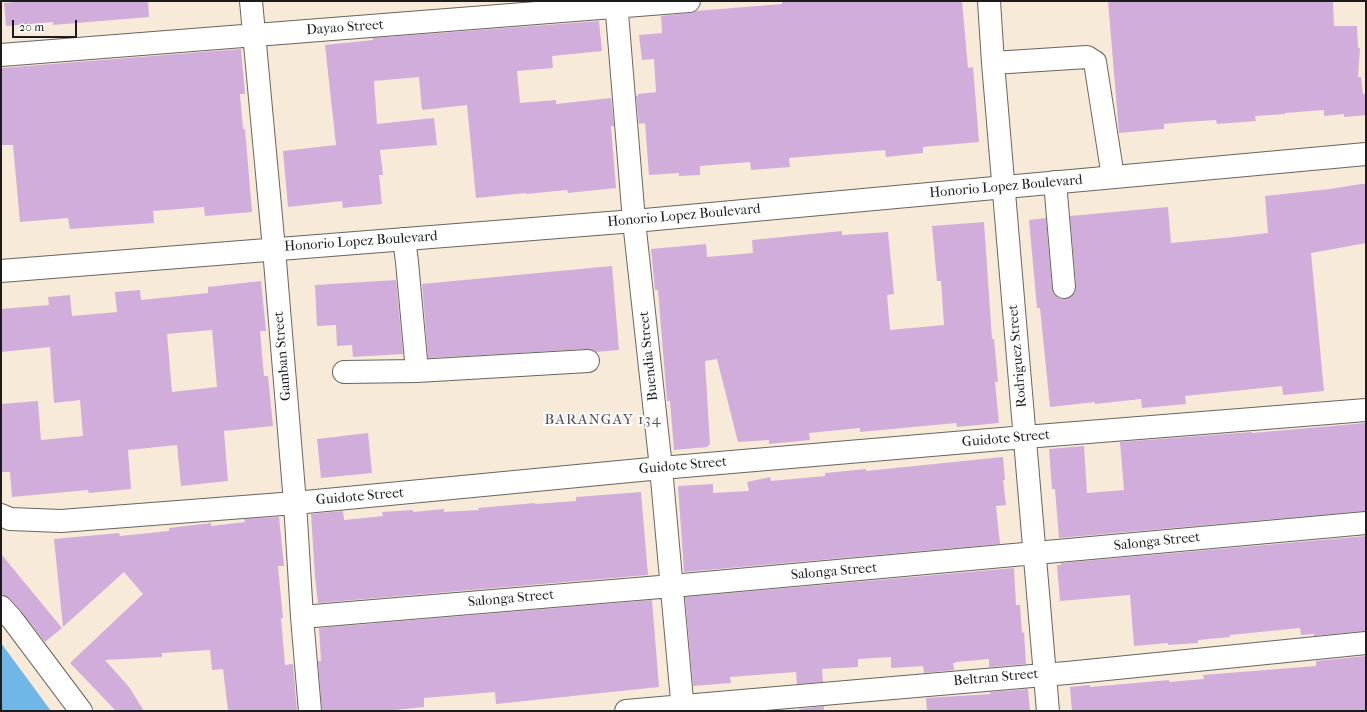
<!DOCTYPE html>
<html>
<head>
<meta charset="utf-8">
<style>
  body { margin:0 }
  #map { position:relative; width:1367px; height:712px; overflow:hidden; background:#f8ead8; font-family:"IM FELL French Canon",serif }
  canvas { display:block }
  .frame { position:absolute; inset:0; border:2px solid #1c1c1c; pointer-events:none }
  .scale { position:absolute; left:12px; top:20px; width:65px; height:18px; box-sizing:border-box; border:2px solid #1c1c1c; border-top:0; padding-left:5px; font-size:12px; line-height:14px; white-space:nowrap; color:#1c1c1c; -webkit-text-stroke:3px #fff; paint-order:stroke }
</style>
</head>
<body>
<div id="map">
<canvas width="1367" height="712"></canvas>
<div class="frame"></div>
<div class="scale">20 m</div>
</div>
<script>
const ctx = document.querySelector('canvas').getContext('2d');
ctx.lineJoin = 'round';
function paint(path, color) { ctx.fillStyle = color; ctx.fill(path, 'evenodd'); }
const shape = rows => new Path2D(rows.map(r => 'M' + r).join(''));
function stroke(path, color, width, dash) { ctx.strokeStyle = color; ctx.lineWidth = width; ctx.lineCap = dash ? 'butt' : 'round'; ctx.setLineDash(dash || []); ctx.stroke(path); }
function drawText(font, color, halo, rows, align = 'center') {
  ctx.font = font + ' "IM FELL French Canon",serif'; ctx.lineWidth = 4; ctx.setLineDash([]); ctx.textBaseline = 'middle'; ctx.strokeStyle = halo; ctx.fillStyle = color; for (const [text, x, y, turn = 0] of rows) {
    ctx.save(); ctx.translate(x, y); ctx.rotate((+turn || 0) * Math.PI / 180); ctx.textAlign = isNaN(turn) ? turn : align; if (halo) ctx.strokeText(text, 0, 0); ctx.fillText(text, 0, 0); ctx.restore();
  }
}
paint(shape([
  [1,643,51,711,1,711]
]), '#6fb7e7');
paint(shape([
  [25,1,148,1,149,17,53,25,53,22,6,26,4,3],
  [782,1,962,1,968,68,973,67,979,142,923,147,923,153,886,157,885,150,789,158,790,167,751,170,750,162,700,166,700,175,679,176,679,173,649,175,645,123,639,124,636,96,638,96,638,94,656,92,654,59,642,60,639,35,662,33,661,16,690,13,696,11,782,4],
  [1108,1,1333,1,1334,26,1357,26,1358,48,1360,48,1358,77,1361,77,1363,94,1366,94,1366,115,1344,117,1344,114,1324,116,1324,110,1285,113,1285,114,1255,116,1256,121,1217,124,1216,120,1185,122,1164,124,1164,129,1119,133],
  [599,21,602,51,552,56,553,68,517,71,520,103,556,100,556,104,611,98,614,126,611,126,616,188,568,193,567,190,526,194,526,193,476,198,467,105,422,110,419,77,374,81,377,124,434,118,437,145,380,150,383,175,379,175,382,204,343,208,342,201,288,207,283,151,336,145,325,45,373,40,373,38],
  [241,49,245,94,240,94,243,129,245,129,252,212,205,216,204,207,153,211,154,223,70,229,68,218,20,222,13,145,1,145,1,68],
  [1361,184,1366,184,1366,243,1311,253,1324,391,1283,395,1282,386,1185,396,1186,404,1142,408,1141,399,1095,404,1095,402,1050,407,1040,308,1037,308,1029,220,1046,218,1052,288,1054,294,1058,298,1065,299,1071,297,1075,292,1076,286,1070,216,1168,207,1171,243,1225,238,1268,233,1265,196,1330,189],
  [984,222,992,339,994,339,998,382,995,382,999,423,957,427,956,423,860,432,860,428,809,433,810,440,769,444,769,440,738,442,717,359,705,361,710,445,708,445,708,447,674,450,670,401,667,401,658,290,655,290,651,249,706,244,707,257,753,253,752,240,842,231,842,235,888,232,894,294,887,295,890,330,944,325,941,281,937,281,932,226],
  [612,266,619,350,596,352,593,350,587,349,428,358,422,284],
  [396,280,403,354,353,357,352,345,337,346,336,325,317,326,315,285],
  [261,281,266,331,260,331,264,376,268,376,273,426,224,431,228,481,181,486,177,445,128,450,131,489,89,493,88,490,12,497,10,472,1,472,1,404,38,401,41,440,83,436,80,400,54,403,50,347,1,352,1,309,49,305,48,297,70,295,72,316,117,312,115,292,140,290,141,300,208,293,208,287],
  [212,330,217,387,172,392,167,334],
  [1366,423,1366,511,1059,538,1055,489,1052,489,1049,449,1084,446,1087,493,1124,490,1120,442,1252,432,1252,433],
  [368,433,372,473,321,478,317,439],
  [1003,457,1005,480,1003,480,1006,505,996,506,1000,544,684,572,678,486,713,484,713,493,749,491,747,482,770,477,771,481,825,476,825,473,866,469,866,471],
  [641,492,648,575,318,603,315,577,311,514,343,511,344,520,383,516,382,512,413,510,413,512,444,509,444,512,479,510,478,508,535,503,535,504,576,501,576,497],
  [279,517,284,566,278,566,283,618,281,618,285,665,293,664,297,711,228,711,223,669,212,670,210,650,162,653,162,657,105,660,129,687,144,711,116,711,70,663,143,594,124,572,63,627,54,539,119,533,120,536,169,531,169,528,211,523,211,526,245,522,244,519],
  [1366,536,1366,631,1314,636,1314,634,1301,635,1300,628,1230,635,1230,637,1198,640,1198,643,1168,645,1168,643,1134,646,1130,595,1060,601,1057,565,1061,565,1061,563],
  [1,554,62,628,45,642,21,611,10,599,3,595,1,592],
  [1014,568,1016,605,1020,605,1022,633,1024,632,1026,664,989,667,989,659,955,662,956,663,953,663,954,670,924,673,923,666,891,668,891,657,858,659,858,667,822,669,823,682,797,684,796,672,730,677,731,683,693,686,685,597],
  [652,600,659,687,496,704,495,692,424,698,424,707,395,710,395,711,322,711,318,661,321,661,319,628],
  [1366,656,1366,711,1072,711,1070,687,1090,685,1090,687,1169,680,1169,682,1204,679,1203,675,1316,666,1316,661],
  [1028,689,1030,711,927,711,926,698,991,694,990,692],
  [824,706,824,711,799,711,799,709]
]), '#d1addc');
const minor = shape([
  [251,1,274,249,295,503,302,617,310,711],
  [616,1,634,221,661,468,683,711],
  [989,1,993,63,1048,711],
  [1,55,689,1],
  [993,63,1087,57,1095,62,1113,177],
  [1055,182,1064,287],
  [404,239,407,262,417,371,588,361],
  [344,372,417,371],
  [1,515,10,519,61,521,295,503,661,468,1025,437,1366,410],
  [1,607,12,619,81,711],
  [302,617,672,586,1366,523],
  [626,711,1067,673,1366,643]
]);
const major = shape([
  [1,271,634,221,1366,154]
]);
stroke(minor, '#69645e', 24);
stroke(major, '#69645e', 24);
stroke(minor, '#fff', 22);
stroke(major, '#fff', 22);
drawText('14px', '#1c1c1c', '#fff', [
  ["Dayao Street",345,28,-4],
  ["Honorio Lopez Boulevard",1006,187,-5],
  ["Honorio Lopez Boulevard",684,216,-5],
  ["Honorio Lopez Boulevard",361,242,-4],
  ["Gamban Street",283,356,-95],
  ["Buendia Street",649,356,-96],
  ["Rodriguez Street",1018,356,-95],
  ["Guidote Street",1006,439,-5],
  ["Guidote Street",683,466,-5],
  ["Guidote Street",360,497,-5],
  ["Salonga Street",1157,542,-6],
  ["Salonga Street",834,572,-5],
  ["Salonga Street",511,599,-5],
  ["Beltran Street",996,678,-5]
]);
ctx.letterSpacing = '1px';
drawText('15px', '#5b4f5f', '#fff', [
  ["BARANGAY 134",603,420]
]);
ctx.letterSpacing = '0px';
</script>
</body>
</html>
